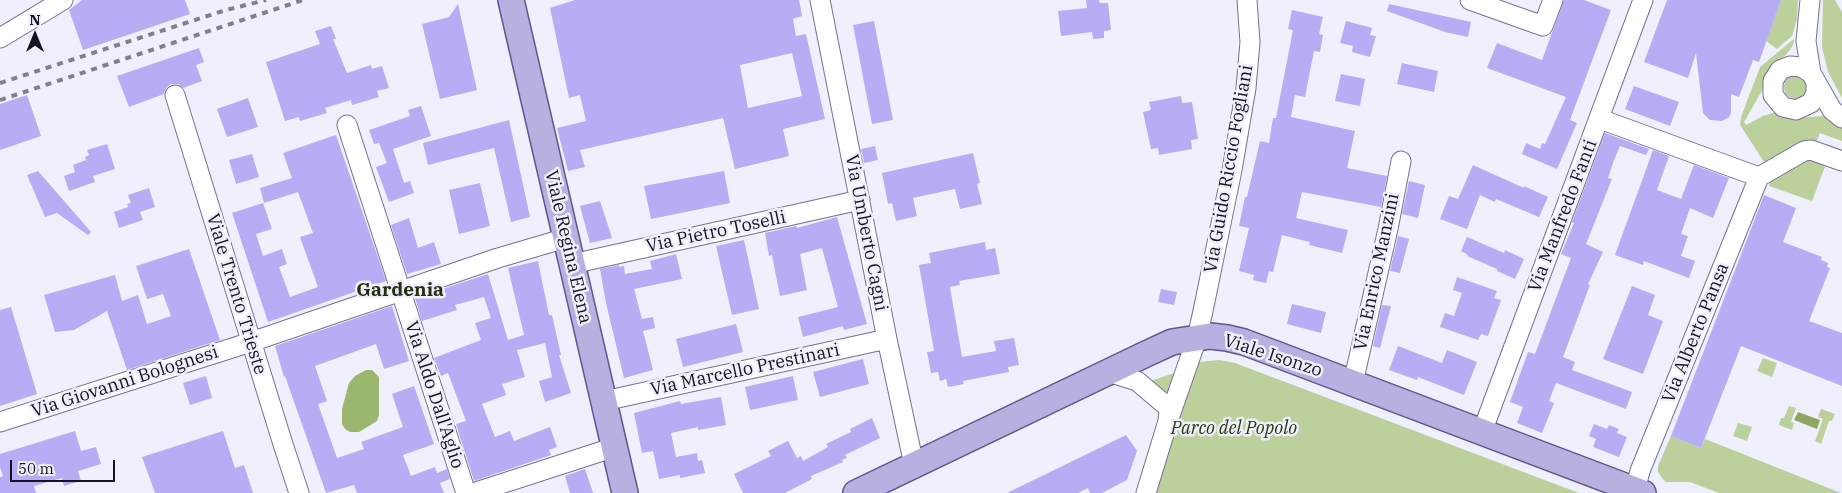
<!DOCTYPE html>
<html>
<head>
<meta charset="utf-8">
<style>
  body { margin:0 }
  #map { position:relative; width:1842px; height:493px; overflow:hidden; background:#f0effd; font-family:"IBM Plex Serif",serif }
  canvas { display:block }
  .north { position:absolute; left:10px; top:10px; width:50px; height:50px; -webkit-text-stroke:4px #f0effd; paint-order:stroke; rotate:0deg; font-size:14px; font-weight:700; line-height:20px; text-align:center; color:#15131f }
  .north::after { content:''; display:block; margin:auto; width:18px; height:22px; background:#15131f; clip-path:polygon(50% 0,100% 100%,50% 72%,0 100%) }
  .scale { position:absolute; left:10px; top:460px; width:105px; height:22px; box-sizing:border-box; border:2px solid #15131f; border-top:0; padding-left:6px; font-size:15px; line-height:18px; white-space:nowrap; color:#15131f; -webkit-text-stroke:4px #f0effd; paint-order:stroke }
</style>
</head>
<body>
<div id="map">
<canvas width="1842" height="493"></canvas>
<div class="north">N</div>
<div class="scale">50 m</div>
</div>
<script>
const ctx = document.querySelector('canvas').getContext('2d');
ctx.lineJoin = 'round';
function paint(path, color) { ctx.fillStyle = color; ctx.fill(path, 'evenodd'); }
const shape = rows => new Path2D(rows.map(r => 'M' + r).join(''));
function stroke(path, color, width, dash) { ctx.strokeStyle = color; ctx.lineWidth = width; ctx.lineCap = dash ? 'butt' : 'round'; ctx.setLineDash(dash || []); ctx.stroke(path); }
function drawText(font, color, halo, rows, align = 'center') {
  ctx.font = font + ' "IBM Plex Serif",serif'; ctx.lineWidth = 5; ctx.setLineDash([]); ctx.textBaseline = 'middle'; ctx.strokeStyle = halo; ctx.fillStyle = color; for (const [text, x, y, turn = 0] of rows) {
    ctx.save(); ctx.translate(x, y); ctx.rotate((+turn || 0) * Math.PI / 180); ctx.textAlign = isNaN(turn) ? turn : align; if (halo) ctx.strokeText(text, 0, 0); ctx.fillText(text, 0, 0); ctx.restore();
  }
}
paint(shape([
  [1781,0,1798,0,1797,19,1792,36,1777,49,1766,41],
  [1823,0,1835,0,1842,12,1842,98,1828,72,1822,47],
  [1795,38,1792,47,1785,56,1769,69,1763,89,1744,122,1746,125,1763,116,1783,110,1782,117,1793,118,1825,116,1842,121,1842,141,1820,133,1816,143,1766,165,1740,125,1741,117,1760,67],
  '1784 87a12 12 0 1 1 24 0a12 12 0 1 1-24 0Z',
  [1801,157,1827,161,1812,201,1769,186,1772,176],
  [1763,358,1777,363,1772,377,1757,371],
  [1219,360,1235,363,1579,493,1147,493,1189,363],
  [1177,372,1169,398,1148,382],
  [1789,406,1796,408,1791,422,1794,423,1792,430,1779,425,1781,418,1784,418],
  [1821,409,1835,414,1832,421,1829,421,1821,444,1815,441,1823,419,1818,417],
  [1738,423,1752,427,1747,441,1733,436],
  [1671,436,1701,448,1705,439,1841,493,1719,493,1690,482,1666,482,1662,478,1658,472,1658,466]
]), '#bcd09c');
paint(shape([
  [366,370,372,370,379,377,379,415,377,421,359,432,350,432,345,429,342,424,342,409,349,383,355,376]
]), '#9bb66f');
paint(shape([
  [1798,412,1820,420,1817,429,1794,420]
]), '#8da761');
paint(shape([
  [82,0,185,0,190,14,83,50,69,10],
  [575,0,799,0,802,16,793,19,796,36,806,34,825,119,783,129,789,156,735,169,723,118,580,150,585,167,568,171,557,128,586,121,580,95,569,98,550,8],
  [792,53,802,96,748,108,740,65],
  [1086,0,1099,0,1100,3,1108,3,1111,30,1104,31,1104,38,1093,39,1092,32,1061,36,1058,11,1087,8],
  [1564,0,1584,0,1611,10,1570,120,1577,123,1557,169,1522,154,1526,143,1540,149,1542,143,1545,144,1566,97,1487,68,1497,43,1542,60],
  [1667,0,1781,0,1759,62,1753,60,1739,97,1731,94,1731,113,1729,117,1722,121,1710,120,1703,113,1696,53,1688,78,1644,62],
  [458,4,477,90,440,99,422,24,449,17],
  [1389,4,1471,22,1468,37,1445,32,1387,11],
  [1292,10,1323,17,1319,34,1323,35,1320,52,1314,51,1305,97,1295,95,1291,117,1355,131,1347,168,1387,176,1381,207,1302,192,1296,218,1348,230,1342,253,1309,245,1310,242,1282,235,1273,272,1269,271,1266,283,1253,280,1254,275,1239,271,1249,228,1239,226,1245,197,1247,197,1260,141,1269,143,1273,118,1276,118,1293,30,1288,29],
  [874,21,893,120,872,124,853,25],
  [1346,21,1372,28,1370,35,1376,36,1370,57,1352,52,1353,46,1340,43],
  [331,26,336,39,333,39,347,73,371,65,372,69,382,66,389,88,377,91,379,97,352,105,351,100,325,108,327,113,300,121,299,117,285,121,266,62,320,44,315,31],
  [199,48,204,62,196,65,202,81,183,88,178,84,171,84,166,88,164,94,129,107,117,76],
  [1402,63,1438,71,1434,92,1397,84],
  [1341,74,1365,79,1360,106,1335,101],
  [1634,86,1679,102,1670,126,1625,109],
  [27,95,41,136,0,150,0,104],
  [1181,96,1182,103,1192,102,1198,139,1191,140,1192,149,1159,155,1158,148,1151,149,1143,112,1151,110,1149,102],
  [248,98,258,127,227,137,217,109],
  [421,106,431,136,393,149,404,183,410,181,414,193,389,202,376,167,387,163,379,143,374,144,369,130,410,116,408,110],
  [509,120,530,217,511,222,494,148,428,165,423,143],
  [1605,133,1649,149,1646,155,1620,146,1614,160,1608,178,1612,179,1586,244,1603,252,1588,284,1590,285,1563,357,1575,362,1572,370,1632,392,1626,409,1556,383,1549,401,1554,403,1542,433,1517,423,1523,407,1510,402,1528,352,1535,354,1571,258,1561,254,1574,223,1572,222],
  [336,135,386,281,268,322,232,213,263,203,272,229,256,234,263,256,282,249,287,264,279,267,290,297,318,287,300,237,313,233,298,192,264,203,260,188,292,178,283,153],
  [107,144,115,169,93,176,95,182,69,191,64,176,75,172,73,165,86,160,85,157,89,155,87,150],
  [875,146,878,160,864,163,861,149],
  [1653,150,1669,156,1657,190,1681,199,1694,165,1729,178,1713,218,1690,208,1681,234,1688,236,1681,256,1695,261,1689,278,1644,261,1643,265,1615,255],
  [973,153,980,183,977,184,982,204,960,209,955,189,913,198,917,216,896,221,892,203,888,204,882,173],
  [252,154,259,177,236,184,229,160],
  [1473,165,1524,188,1524,186,1548,197,1539,217,1496,199,1495,202,1480,195,1467,229,1440,219,1449,196,1458,199],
  [38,171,91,232,88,235,57,213,45,217,27,175],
  [724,171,730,203,651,219,644,186],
  [1409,181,1425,185,1418,218,1402,214],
  [480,183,490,226,459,234,449,190],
  [149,188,155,207,140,212,143,220,119,228,114,212,128,207,127,204,131,203,128,195],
  [1764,195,1796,208,1783,242,1822,257,1821,260,1828,263,1827,267,1830,268,1809,321,1842,333,1842,386,1741,346,1701,448,1671,436],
  [600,201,612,238,590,243,580,206],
  [837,217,867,324,844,330,843,326,803,337,798,317,838,307,822,248,800,254,807,290,780,296,772,255,769,256,765,233,796,226,797,228],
  [409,218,418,248,434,242,441,264,407,274,391,225],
  [1398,236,1409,239,1400,273,1390,271],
  [1467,237,1504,253,1505,250,1524,259,1515,279,1497,271,1497,269,1467,256,1468,255,1461,251],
  [744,240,759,309,732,315,716,246],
  [985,242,986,250,995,248,1000,274,959,281,960,285,950,287,962,357,996,351,994,341,1014,338,1019,365,1008,367,1009,372,963,381,964,384,948,387,946,379,940,381,938,372,931,373,927,352,934,351,919,265,931,263,929,253],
  [189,249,220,340,127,370,107,311,74,330,55,332,44,295,115,275,122,301,138,295,147,324,171,316,163,294,147,299,136,266],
  [676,254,682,279,634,289,642,319,653,317,655,328,643,331,653,370,624,378,606,303,600,269,619,265,619,267,624,266,625,274,652,269,650,261],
  [538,261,549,315,552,315,561,355,559,355,571,393,545,402,539,381,552,377,545,343,517,350,525,377,502,384,506,395,482,404,495,437,510,431,514,441,550,427,557,447,549,450,551,455,474,481,456,424,466,421,448,373,441,376,434,358,481,340,475,323,491,318,484,297,455,305,457,310,422,321,415,298,488,274,508,340,524,335,508,268],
  [1457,277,1497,291,1494,298,1501,300,1488,336,1481,334,1478,340,1440,327,1445,313,1454,316,1462,293,1453,290],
  [1632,286,1655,295,1648,315,1663,321,1643,374,1603,359],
  [1161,289,1177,292,1174,305,1158,302],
  [1292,304,1326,312,1321,333,1287,324],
  [1382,305,1391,306,1380,348,1373,346],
  [392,306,409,361,384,369,376,344,315,366,327,401,318,404,337,458,364,449,361,442,403,427,392,394,414,386,434,444,403,455,411,476,435,467,437,473,447,469,450,479,440,483,444,493,357,493,354,485,326,493,285,376,284,377,275,346],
  [11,307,37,394,0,406,0,310],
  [736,324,743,352,683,367,676,339],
  [1398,346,1442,363,1447,350,1477,362,1464,395,1418,377,1417,380,1389,370],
  [863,359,869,384,820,397,813,372],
  [206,376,212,398,190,405,183,383],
  [793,376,798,400,750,410,745,387],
  [721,397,726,425,698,430,698,427,671,433,676,457,697,453,698,461,702,460,705,473,680,478,680,475,659,479,653,451,642,453,634,413,680,401,681,404],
  [872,418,880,438,845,455,847,458,842,460,843,462,811,476,812,479,785,493,743,493,734,474,771,456,768,451,788,441,797,458,801,456,803,461,828,447,826,444,851,432,850,429],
  [1594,424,1607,429,1609,425,1619,429,1617,433,1627,437,1619,457,1593,447,1596,439,1589,436],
  [75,431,81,451,96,447,101,464,78,471,81,481,64,486,62,478,34,486,36,493,0,493,0,477,3,476,0,467,0,454],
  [223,431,235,468,244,465,253,493,155,493,142,457],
  [1126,435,1137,451,1127,480,1102,493,1090,493,1088,488,1078,493,1007,493],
  [585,469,593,493,570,493,565,476]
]), '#b7adf4');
const minor = shape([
  [820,0,887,339,914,465],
  [1470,0,1543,26,1553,0],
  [1810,0,1806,41,1811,73],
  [0,38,63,0],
  [1816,84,1816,93,1811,103,1796,110,1783,107,1773,95,1773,81,1780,70,1790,66,1801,67,1811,73,1832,110,1842,118],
  [175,95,282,441,299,493],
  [1600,119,1759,177],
  [347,125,466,493],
  [572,264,860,200],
  [1108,372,1137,381,1169,408,1168,421],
  [1353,383,1388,229,1401,161],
  [604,401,887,339],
  [0,422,251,342,498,258,566,238],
  [1482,432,1643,0],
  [1635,490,1640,471,1759,177,1804,151,1811,150,1842,161],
  [473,493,615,447],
  [1146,493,1168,421,1197,338,1203,311,1232,170,1246,88,1250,42,1247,0]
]);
const major = shape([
  [511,0,625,493],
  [856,493,1146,354,1172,342,1210,336,1227,338,1244,342,1643,493]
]);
stroke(minor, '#75728f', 21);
stroke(major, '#60578f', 28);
stroke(minor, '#fff', 19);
stroke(major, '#b8b0e0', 25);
stroke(shape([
  [0,83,226,10,266,0],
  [0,100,303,0]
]), '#807f8c', 4, [6, 6]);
drawText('18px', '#15131f', '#f0effd', [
  ["Via Guido Riccio Fogliani",1229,169,-80],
  ["Via Manfredo Fanti",1563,216,-69],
  ["Via Pietro Toselli",716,232,-12],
  ["Via Umberto Cagni",866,233,79],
  ["Viale Regina Elena",568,247,77],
  ["Via Enrico Manzini",1377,272,-78],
  ["Viale Trento Trieste",236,294,73],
  ["Via Alberto Pansa",1696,333,-68],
  ["Viale Isonzo",1273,356,18],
  ["Via Marcello Prestinari",745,370,-12],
  ["Via Giovanni Bolognesi",125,382,-18],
  ["Via Aldo Dall'Aglio",434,395,72]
]);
drawText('italic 18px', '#2a3a04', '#f0effd', [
  ["Parco del Popolo",1234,429]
]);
drawText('bold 19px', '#25310c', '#f0effd', [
  ["Gardenia",400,291]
]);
</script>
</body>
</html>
